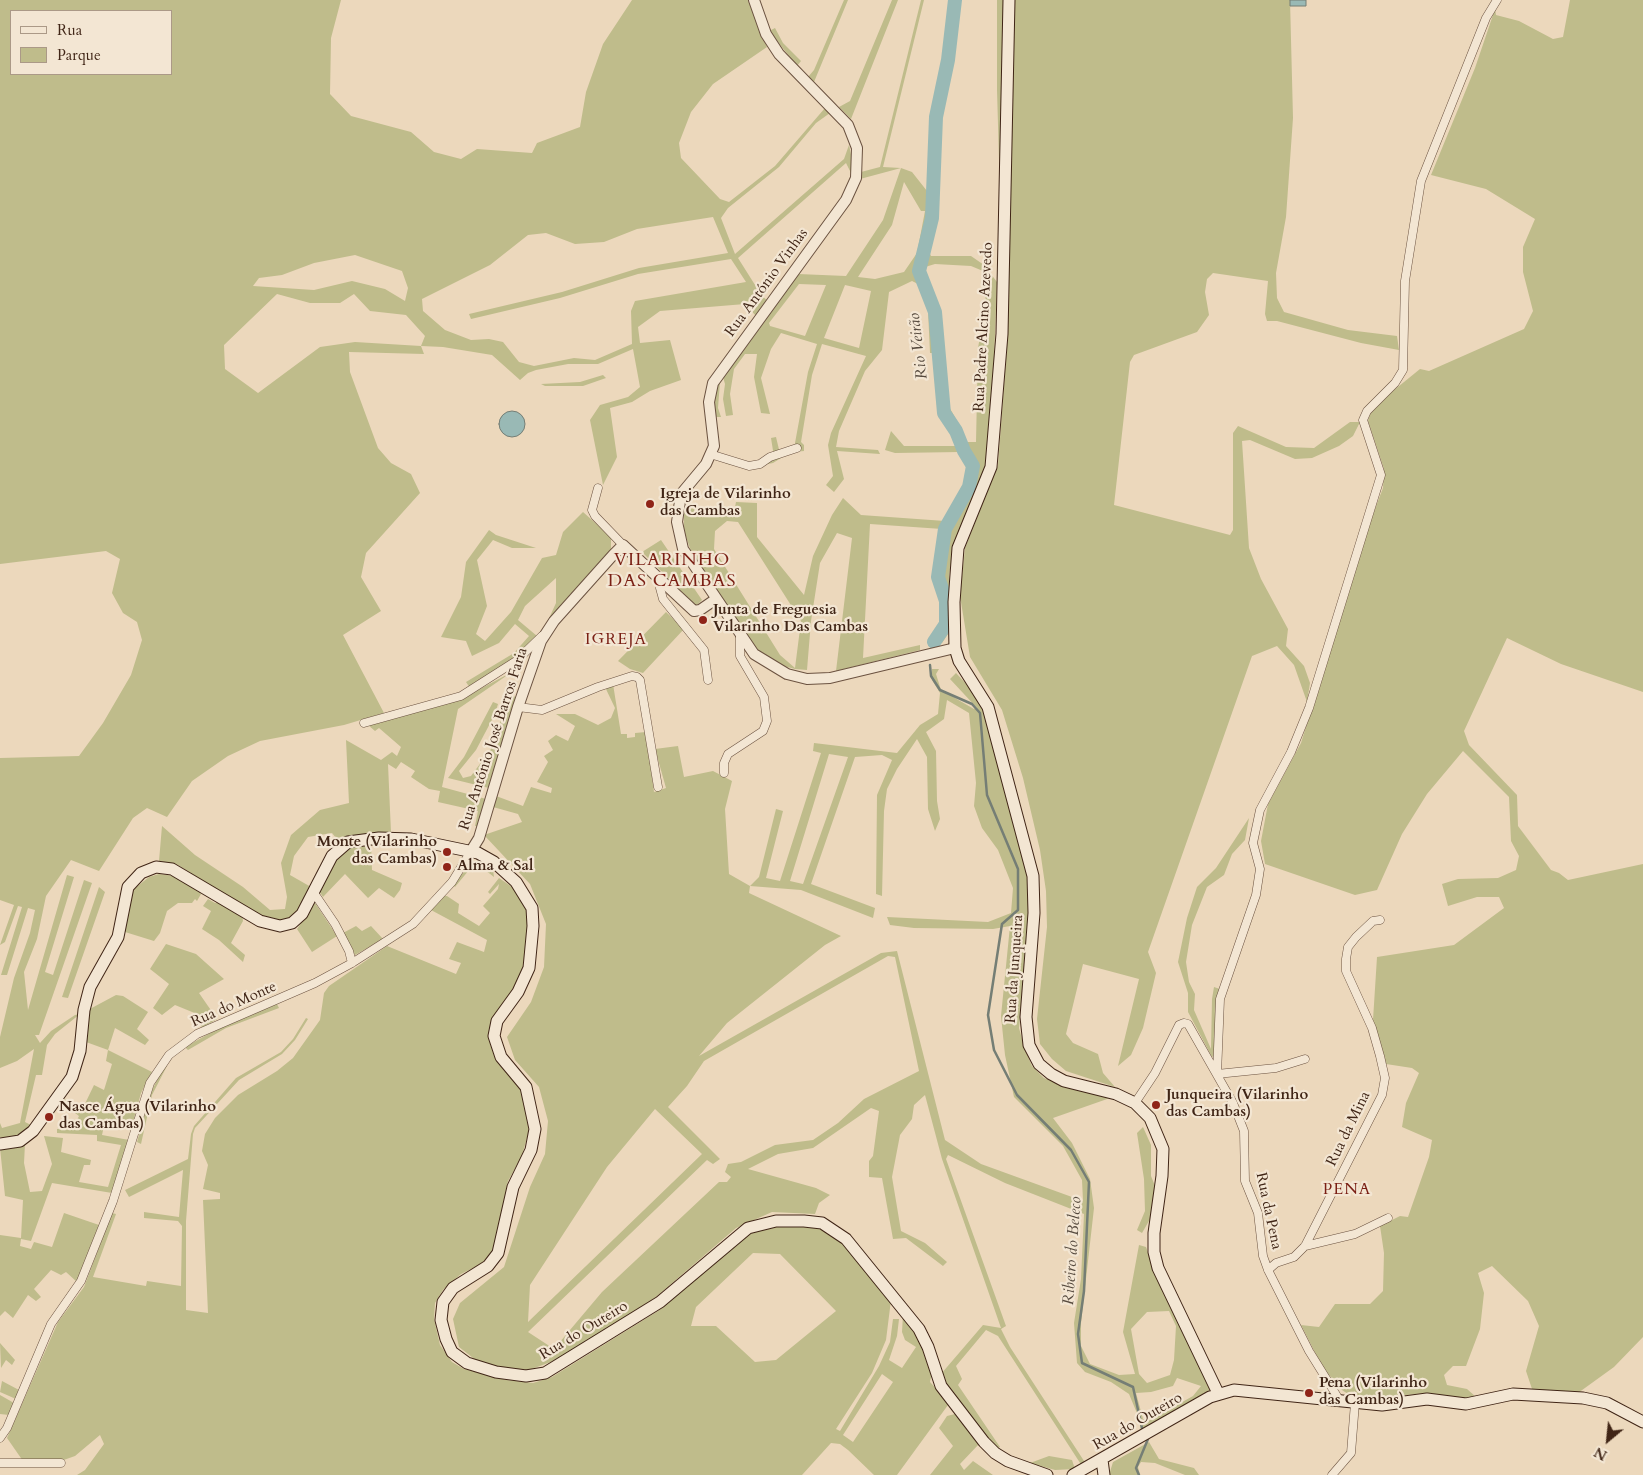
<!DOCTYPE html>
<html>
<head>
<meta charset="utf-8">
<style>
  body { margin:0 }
  #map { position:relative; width:1643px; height:1475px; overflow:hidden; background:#ecd8bc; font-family:Cardo,serif }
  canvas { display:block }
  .legend { position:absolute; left:10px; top:10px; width:162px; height:65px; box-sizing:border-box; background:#f3e6d3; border:1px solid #ab9987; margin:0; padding:6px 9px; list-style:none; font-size:15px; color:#402516 }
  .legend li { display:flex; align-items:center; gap:10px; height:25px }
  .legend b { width:25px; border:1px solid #ab9987 }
  .north { position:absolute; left:1583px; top:1415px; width:50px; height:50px; -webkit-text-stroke:4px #f3e6d3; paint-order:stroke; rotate:208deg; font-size:14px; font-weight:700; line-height:20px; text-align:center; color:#402516 }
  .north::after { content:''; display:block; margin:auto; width:18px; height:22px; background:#402516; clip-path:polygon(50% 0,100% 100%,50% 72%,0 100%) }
</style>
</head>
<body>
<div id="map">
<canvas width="1643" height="1475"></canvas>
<ul class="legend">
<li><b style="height:6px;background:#f3e6d3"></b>Rua</li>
<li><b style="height:14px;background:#bfbc8b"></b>Parque</li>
</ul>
<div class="north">N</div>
</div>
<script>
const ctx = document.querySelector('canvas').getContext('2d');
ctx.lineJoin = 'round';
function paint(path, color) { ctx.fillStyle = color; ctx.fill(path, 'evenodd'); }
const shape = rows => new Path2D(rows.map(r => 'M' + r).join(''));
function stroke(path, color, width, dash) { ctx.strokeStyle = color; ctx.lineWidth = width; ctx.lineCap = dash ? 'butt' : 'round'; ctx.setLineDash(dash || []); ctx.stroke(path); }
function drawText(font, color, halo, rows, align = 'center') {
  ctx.font = font + ' Cardo,serif'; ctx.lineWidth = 4.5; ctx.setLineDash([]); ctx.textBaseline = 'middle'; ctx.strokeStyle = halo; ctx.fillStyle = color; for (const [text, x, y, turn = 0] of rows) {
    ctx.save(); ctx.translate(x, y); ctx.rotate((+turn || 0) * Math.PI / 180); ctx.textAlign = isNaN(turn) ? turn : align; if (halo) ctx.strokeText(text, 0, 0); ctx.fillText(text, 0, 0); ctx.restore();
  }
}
paint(shape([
  [0,0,341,0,331,38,330,94,351,116,411,132,434,152,461,159,477,149,532,153,537,143,580,127,586,92,603,44,632,0,748,0,767,47,713,84,691,112,679,143,681,158,720,199,729,202,775,166,825,108,830,113,816,123,779,167,728,208,721,218,735,254,844,159,849,145,852,159,851,173,846,163,738,258,762,296,768,301,756,316,745,304,660,311,638,327,640,343,670,340,681,380,650,391,632,402,610,408,617,457,603,485,590,420,600,405,628,397,640,387,633,349,598,364,568,364,536,370,528,373,520,380,492,355,443,347,421,346,424,354,349,352,350,372,378,448,391,463,411,474,420,493,366,553,361,577,381,611,343,635,384,713,344,725,260,741,228,756,192,781,167,817,147,808,133,818,99,871,71,860,46,896,37,939,24,972,28,1010,67,875,74,877,45,972,53,975,84,880,92,883,39,1035,35,1035,40,1043,51,1031,75,1015,80,1014,55,1034,47,1045,42,1075,36,1075,25,1122,31,1125,25,1132,9,1138,0,1137,0,1123,2,1128,20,1123,34,1049,17,1061,0,1068,0,1037,14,978,30,933,35,910,28,908,7,975,1,975,22,907,18,906,5,942,0,945,14,905,0,900,0,758,79,756,103,723,131,675,142,640,137,622,123,613,112,593,120,559,106,551,0,564],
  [11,11,171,11,171,74,11,74],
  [713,217,728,253,639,268,562,292,469,314,471,319,560,298,638,274,731,259,746,282,635,301,631,311,632,344,595,360,574,358,534,366,519,362,503,342,489,339,471,340,445,330,423,311,422,299,490,265,528,235,546,233,575,244,604,242,637,229],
  [355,255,402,271,408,288,405,301,385,289,352,281,314,290,253,286,259,278,282,275,314,263],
  [277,294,310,303,340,303,354,294,370,311,406,315,425,336,421,346,355,342,320,347,258,393,225,369,224,345],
  [844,0,848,0,814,82,808,77,814,70],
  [892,0,898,0,851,119,839,107,850,101],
  [921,0,924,0,883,167,901,168,912,172,927,191,933,113,945,56,952,0,957,0,951,60,941,116,937,212,928,250,931,256,971,256,984,265,997,282,993,386,986,461,982,478,955,541,949,575,949,625,948,634,942,643,930,647,928,645,938,632,942,621,940,592,933,577,942,529,870,524,863,658,920,645,920,650,836,671,852,538,837,533,820,563,811,621,807,670,795,669,776,664,756,650,692,554,684,531,684,508,734,512,736,502,757,503,757,537,804,595,813,556,832,515,843,498,861,515,945,521,960,494,968,476,968,461,960,452,895,453,885,450,891,431,904,446,957,446,952,428,937,406,935,361,944,361,948,405,960,426,965,442,976,442,978,348,986,303,983,271,971,266,935,264,925,267,923,275,939,309,938,353,930,353,928,310,918,284,912,281,889,292,882,350,865,371,839,431,836,447,878,450,880,454,837,451,844,479,834,492,826,485,833,476,828,445,831,433,866,356,822,344,812,375,801,442,804,445,804,451,794,452,795,443,808,372,817,344,781,333,771,349,761,378,770,414,761,413,754,377,757,354,745,354,734,369,730,394,733,415,726,416,723,399,725,384,723,377,798,274,846,276,883,220,901,168,860,179,861,172,880,167],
  [904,182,921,211,925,211,917,253,904,272,875,279,858,277,892,225],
  [799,284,826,285,805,336,770,326,769,323],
  [845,285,871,291,859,348,824,338],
  [727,521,738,522,801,621,795,668,780,655,714,549,715,531],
  [997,0,1006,0,1000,195,997,90],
  [1015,0,1290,0,1293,118,1286,217,1276,273,1277,298,1284,312,1348,330,1397,336,1399,350,1361,343,1277,321,1267,321,1265,314,1268,281,1213,273,1207,279,1205,292,1209,315,1197,332,1134,355,1130,362,1114,505,1230,535,1233,530,1233,433,1238,426,1286,447,1314,448,1350,422,1360,422,1353,436,1339,446,1312,458,1295,459,1250,440,1242,441,1249,548,1261,579,1288,629,1286,646,1304,666,1310,683,1307,702,1294,665,1277,646,1252,656,1148,952,1156,973,1143,1028,1131,1055,1118,1066,1139,979,1083,964,1066,1034,1073,1043,1098,1054,1103,1073,1115,1087,1066,1071,1052,1059,1040,1044,1037,1019,1047,927,1046,891,1040,850,1023,778,1002,710,970,657,960,596,965,548,998,465,1007,345],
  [1570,0,1643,0,1643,692,1561,664,1507,638,1464,731,1469,745,1517,795,1518,826,1551,870,1559,873,1568,880,1643,864,1643,1337,1614,1367,1578,1393,1565,1394,1532,1389,1526,1371,1539,1326,1528,1301,1492,1266,1478,1273,1484,1293,1480,1329,1466,1366,1453,1366,1444,1375,1447,1385,1467,1389,1476,1397,1465,1399,1424,1393,1371,1399,1351,1396,1342,1390,1323,1368,1301,1325,1319,1327,1335,1304,1370,1304,1383,1291,1384,1253,1380,1226,1400,1216,1408,1217,1429,1157,1432,1140,1402,1127,1406,1103,1419,1073,1412,1068,1386,1064,1373,1020,1377,957,1454,945,1504,908,1499,897,1477,897,1448,906,1442,884,1458,879,1498,878,1516,870,1519,856,1511,841,1509,797,1463,751,1427,794,1402,834,1377,890,1355,895,1265,864,1261,841,1268,804,1301,743,1368,527,1383,488,1384,469,1368,421,1372,408,1420,369,1429,371,1524,329,1533,311,1523,272,1523,247,1535,219,1486,189,1431,175,1475,68,1495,9,1496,15,1519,21,1553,39,1563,37],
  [775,28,783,43,801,61,797,66,769,31],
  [603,375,606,378,583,386,545,386,541,384,580,382],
  [720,382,718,408,721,417,717,417,714,416,713,404,716,388],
  [776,437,781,458,773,463,748,468,727,464,721,460,738,463,764,461,774,457,771,438],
  [583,512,611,537,611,549,597,568,546,625,556,603,556,578,525,606,518,620,537,636,517,658,470,688,466,682,514,653,529,636,515,624,499,643,472,656,466,641,441,637,461,597,466,562,489,530,496,535,536,548,512,548,493,540,477,560,487,606,476,634,485,641,511,612,542,558,556,555,563,532],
  [661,540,702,600,696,606,642,552],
  [666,612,684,629,643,673,630,669,618,661],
  [932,669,939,669,936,674,941,690,974,709,977,708,950,679,956,673,970,688,985,709,1027,863,1030,930,1019,1028,1025,1050,1032,1066,1044,1078,1064,1086,1110,1098,1053,1118,1072,1143,1090,1179,1094,1208,1081,1323,1081,1346,1090,1364,1119,1375,1135,1374,1123,1332,1139,1245,1146,1247,1154,1268,1210,1385,1209,1392,1141,1431,1139,1418,1129,1394,1111,1382,1085,1372,1077,1363,1074,1323,1081,1279,1084,1214,1005,1183,948,1155,946,1159,1006,1326,1001,1329,1010,1347,1086,1464,1082,1466,998,1336,986,1330,956,1366,962,1379,958,1385,1000,1447,997,1449,947,1388,941,1374,983,1325,1001,1328,942,1159,925,1095,914,1105,912,1119,900,1135,892,1177,901,1231,925,1243,947,1262,943,1266,906,1238,893,1239,882,1178,869,1177,869,1161,873,1156,879,1111,871,1108,813,1148,778,1154,748,1169,816,1188,830,1195,819,1203,815,1214,772,1212,736,1228,656,1297,597,1337,556,1360,529,1370,495,1367,477,1361,459,1347,453,1319,460,1303,504,1267,530,1187,545,1154,548,1121,539,1087,515,1060,507,1037,531,1002,544,967,546,924,530,884,484,835,522,822,518,814,493,807,496,796,523,806,531,787,551,793,552,788,537,782,548,762,544,756,553,750,548,741,556,735,568,741,575,726,556,714,575,714,598,725,611,718,615,708,605,687,613,684,621,734,627,734,627,738,635,737,635,733,646,732,654,792,666,788,655,749,678,746,684,777,713,771,732,781,725,809,729,874,750,886,759,877,776,809,783,811,766,878,780,881,821,753,813,751,814,743,897,753,920,725,938,714,940,693,932,680],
  [947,700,969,713,976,783,974,806,982,828,998,850,1013,888,1011,913,988,922,887,917,890,925,914,928,993,929,1010,926,1001,1016,1005,1055,1014,1097,1063,1146,1082,1180,1083,1201,981,1164,945,1140,897,951,881,953,699,1056,727,1023,825,945,841,936,749,893,750,886,801,890,873,918,875,908,811,884,855,757,882,755,892,760,877,795,876,894,882,896,884,811,887,789,897,769,917,739,927,757,928,809,935,831,940,819,937,801,936,751,926,732,944,719],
  [829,754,848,757,803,884,790,881],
  [888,956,895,957,919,1071,864,1099,838,1123,813,1140,775,1145,741,1162,728,1164,725,1172,731,1177,727,1182,719,1182,602,1292,554,1349,528,1332,707,1160,713,1164,720,1159,668,1107,687,1086,704,1061],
  [655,1109,702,1154,528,1322,530,1285,607,1167],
  [1169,1311,1176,1326,1174,1360,1170,1375,1147,1383,1139,1374,1131,1329,1147,1312],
  [1177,1378,1201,1386,1193,1396,1150,1420,1143,1419,1136,1393,1151,1392,1173,1386],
  [512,672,458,709,442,787,486,799,479,826,475,826,478,811,438,802,440,791,429,789,411,777,415,771,401,762,396,769,388,764,391,833,355,836,340,843,332,833,308,837,294,856,290,875,311,887,300,911,286,921,273,922,259,916,178,865,159,861,162,826,195,855,243,887,270,910,285,909,287,897,281,863,291,835,320,810,349,803,346,740,381,760,392,752,397,756,401,747,379,728,375,731,368,725,461,699],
  [513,696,518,698,489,788,448,778,464,757,493,702,498,704,495,714,476,750,459,771,463,778,471,776,491,749,504,711],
  [1249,818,1245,840,1232,854,1224,875,1207,887,1192,925,1186,962,1189,982,1195,994,1194,1010,1211,1049,1212,999,1214,987,1220,989,1216,1055,1212,1057,1188,1012,1188,993,1178,962,1187,918,1197,887,1216,868],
  [371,844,372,870,402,883,400,890,394,898,379,888,368,898,345,874,323,897,319,891,339,853,353,845],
  [475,863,483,864,493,870,494,877,485,870,475,867,469,870,455,887,453,885,467,868],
  [159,874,181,877,196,887,201,894,197,901,195,899,192,903,178,903,167,911,160,933,154,941,125,932,128,904,134,889,149,877],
  [499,878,515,889,528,909,528,952,520,981,490,1025,490,1044,504,1068,519,1083,525,1103,529,1130,522,1156,508,1181,493,1251,481,1264,461,1274,443,1290,435,1303,434,1319,440,1345,452,1362,464,1369,507,1380,533,1383,552,1377,658,1311,747,1233,777,1226,814,1226,836,1235,891,1300,886,1340,872,1373,836,1429,840,1431,879,1366,890,1342,893,1319,899,1319,897,1336,889,1360,902,1368,916,1347,905,1340,902,1332,903,1315,914,1330,923,1349,932,1373,930,1382,945,1398,948,1405,897,1475,874,1475,848,1450,840,1444,831,1443,802,1475,77,1475,85,1470,104,1444,100,1435,75,1456,58,1462,23,1461,7,1438,58,1322,84,1287,112,1213,116,1214,93,1277,146,1286,147,1281,181,1286,182,1226,178,1221,144,1218,144,1212,179,1217,183,1170,129,1197,125,1190,188,1159,191,1134,194,1126,236,1078,281,1052,293,1039,306,1018,308,1019,295,1040,282,1054,239,1080,195,1128,193,1134,186,1221,186,1310,208,1313,203,1200,220,1199,220,1193,203,1189,208,1165,202,1151,205,1134,215,1118,238,1095,277,1071,293,1058,320,1020,324,993,329,986,387,946,456,974,461,963,449,959,457,942,484,952,487,940,431,910,444,896,447,896,459,904,458,913,479,926,490,913,483,906,498,889,499,884,490,894,488,892],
  [753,1253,780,1254,836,1311,776,1360,755,1362,716,1326,691,1326,696,1307],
  [882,1374,893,1382,853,1442,843,1435],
  [99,887,105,892,68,998,62,997],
  [208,899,215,903,221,902,242,914,243,921,231,943,245,955,243,962,219,940,202,929,211,911,203,906],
  [315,903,337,936,312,952,297,929],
  [356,926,362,931,371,926,383,939,355,955,343,933],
  [166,944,196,954,224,979,199,993,217,1019,202,1028,197,1014,175,1005,162,1015,153,1008,169,984,150,969],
  [116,995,123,996,148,1012,137,1029,149,1040,145,1045,115,1028,108,1050,152,1072,141,1093,132,1126,105,1121,102,1135,129,1140,112,1193,52,1183,31,1241,21,1239,20,1246,31,1249,34,1242,52,1247,64,1213,99,1225,77,1282,66,1272,61,1275,51,1270,34,1289,41,1297,36,1301,28,1295,13,1318,5,1311,0,1316,0,1235,21,1238,23,1200,5,1196,0,1148,11,1149,25,1144,24,1163,30,1192,42,1191,52,1164,44,1136,63,1138,61,1152,91,1160,90,1165,84,1165,79,1182,108,1187,121,1145,97,1141,97,1135,57,1133,57,1129,73,1128,79,1116,60,1102,63,1098,82,1110,94,1085,104,1090,112,1064,106,1061,108,1050,86,1042,88,1010],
  [277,1004,279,1008,226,1028,188,1050,185,1047,223,1026],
  [165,1065,167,1066,152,1095,141,1144,137,1142,151,1092],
  [1143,1127,1151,1145,1151,1176,1155,1186,1153,1214,1142,1233,1137,1230,1145,1211,1144,1179,1137,1133],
  [0,1343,15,1360,12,1365,6,1360,1,1368],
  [2,1381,19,1390,16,1399,0,1392],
  [0,1395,14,1403,9,1415,0,1414],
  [955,1414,979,1444,960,1464,964,1470,973,1461,993,1475,930,1475,953,1446,939,1428,947,1416],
  [1149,1442,1159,1459,1194,1468,1199,1475,1185,1475,1155,1463,1141,1462,1138,1467,1140,1475,1109,1475,1113,1462],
  [1049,1456,1072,1460,1075,1469,1055,1470,1030,1463]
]), '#bfbc8b');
const water = shape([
  [1290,0,1306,0,1306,6,1290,6,1290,0],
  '499 424a13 13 0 1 1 26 0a13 13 0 1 1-26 0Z'
]);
paint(water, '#99b9b5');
stroke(water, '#757e75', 1);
stroke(shape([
  [930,665,931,676,940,690,972,704,980,713,987,795,1018,869,1018,910,1002,924,988,1015,994,1050,1017,1095,1071,1150,1089,1182,1084,1291,1078,1334,1082,1363,1133,1387,1142,1428],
  [1139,1475,1136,1468,1148,1439]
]), '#757e75', 2.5);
stroke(shape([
  [934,642,946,624,946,601,938,577,945,529,969,487,973,466,964,451,956,431,944,413,935,312,919,271,932,218,936,117,948,60,955,0]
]), '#99b9b5', 14);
const minor = shape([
  [710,454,749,466,760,464,770,457,797,448],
  [598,488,592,510,595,516,623,545],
  [664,583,660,588,663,599,704,650,708,680],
  [518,707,542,710,598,687,632,676,637,677,640,680,658,787],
  [364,723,461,696,516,661,542,636],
  [724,773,724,763,728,754,763,731,767,721,764,697,740,656,740,634],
  [314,893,335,924,349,951,352,963],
  [1305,1059,1276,1068,1217,1074,1220,999,1256,895,1260,869,1253,843,1260,810,1291,752,1309,708,1381,475,1363,420,1367,411,1395,383,1403,370,1405,281,1421,181,1486,18,1497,0],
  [1135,1103,1155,1073,1179,1025,1184,1023,1188,1024,1233,1103,1244,1131,1245,1181,1258,1213,1263,1256,1268,1270,1309,1351,1340,1401],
  [1305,1246,1355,1234,1388,1218],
  [1268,1270,1276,1263,1294,1257,1305,1246,1382,1095,1385,1078,1380,1056,1372,1028,1346,971,1346,959,1348,947,1356,937,1373,921,1380,920],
  [0,1438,7,1428,51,1324,81,1281,113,1201,150,1083,169,1055,197,1034,315,983,352,963,413,924,452,882,471,851],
  [0,1463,61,1463],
  [1332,1475,1351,1453,1355,1403]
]);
const tertiary = shape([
  [754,0,766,34,779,54,848,125,857,148,856,178,846,200,713,383,709,402,714,446,706,464,681,494,677,522,683,549,754,654,787,674,807,679,830,678,955,648],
  [471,851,479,838,518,707,541,641,554,621,613,555,623,545,694,611,700,610,716,599]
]);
const secondary = shape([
  [1009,0,1002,334,991,467,958,548,954,602,955,648,959,661,988,707,1033,876,1034,913,1026,1017,1029,1045,1039,1064,1051,1074,1064,1081,1116,1094,1135,1103,1150,1118,1163,1149,1162,1176,1154,1233,1154,1252,1158,1268,1218,1393],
  [0,1144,20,1141,33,1131,72,1077,80,1051,84,1010,90,987,118,937,128,887,141,873,156,867,172,869,260,921,280,926,292,923,302,914,332,856,348,842,379,838,411,839,478,853,494,862,516,882,532,908,533,926,529,968,518,992,497,1021,494,1036,501,1057,526,1087,535,1129,531,1150,513,1187,498,1253,488,1266,453,1288,443,1302,441,1320,446,1339,452,1352,467,1363,496,1372,526,1376,545,1373,660,1302,748,1228,776,1221,804,1221,822,1223,846,1239,919,1329,928,1347,941,1386,984,1442,995,1453,1008,1461,1047,1475],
  [1102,1460,1104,1475],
  [1073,1475,1210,1397,1234,1390,1382,1405,1427,1399,1466,1404,1513,1394,1583,1398,1607,1403,1643,1422]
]);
stroke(minor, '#6b5240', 9);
stroke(tertiary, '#6b5240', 12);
stroke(secondary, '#402516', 13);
stroke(minor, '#f3e6d3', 8);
stroke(tertiary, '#f3e6d3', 10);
stroke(secondary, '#f3e6d3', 11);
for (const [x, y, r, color] of [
  [650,504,5,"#8f2418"],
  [703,620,5,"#8f2418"],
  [447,852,5,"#8f2418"],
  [447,867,5,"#8f2418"],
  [1156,1105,5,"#8f2418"],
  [49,1117,5,"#8f2418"],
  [1309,1393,5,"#8f2418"]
]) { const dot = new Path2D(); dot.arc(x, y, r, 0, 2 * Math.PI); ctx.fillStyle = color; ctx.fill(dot); stroke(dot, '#f3e6d3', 2); }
drawText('15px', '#402516', '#f3e6d3', [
  ["Rua António Vinhas",767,283,-54],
  ["Rua Padre Alcino Azevedo",984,327,-87],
  ["Rua António José Barros Faria",494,739,-72],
  ["Rua da Junqueira",1015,969,-86],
  ["Rua do Monte",234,1005,-24],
  ["Rua da Mina",1349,1129,-64],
  ["Rua da Pena",1268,1211,78],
  ["Rua do Outeiro",584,1331,-31],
  ["Rua do Outeiro",1138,1422,-30]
]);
drawText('bold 15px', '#402516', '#f3e6d3', [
  ["Igreja de Vilarinho",660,495],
  ["das Cambas",660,512],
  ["Junta de Freguesia",713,611],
  ["Vilarinho Das Cambas",713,628],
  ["Monte (Vilarinho",437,843,"right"],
  ["das Cambas)",437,860,"right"],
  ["Alma & Sal",457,867],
  ["Junqueira (Vilarinho",1166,1096],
  ["das Cambas)",1166,1113],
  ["Nasce Água (Vilarinho",59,1108],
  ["das Cambas)",59,1125],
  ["Pena (Vilarinho",1319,1384],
  ["das Cambas)",1319,1401]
], 'left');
drawText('italic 16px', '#564a3e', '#f3e6d3', [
  ["Rio Veirão",919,346,-97],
  ["Ribeiro do Beleco",1073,1251,-86]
]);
ctx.letterSpacing = '1px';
drawText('16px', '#7a1f14', '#f3e6d3', [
  ["IGREJA",616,640],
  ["PENA",1347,1190]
]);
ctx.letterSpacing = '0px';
ctx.letterSpacing = '1px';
drawText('18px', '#7a1f14', '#f3e6d3', [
  ["VILARINHO",672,561],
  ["DAS CAMBAS",672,582]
]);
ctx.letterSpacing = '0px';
</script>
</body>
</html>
